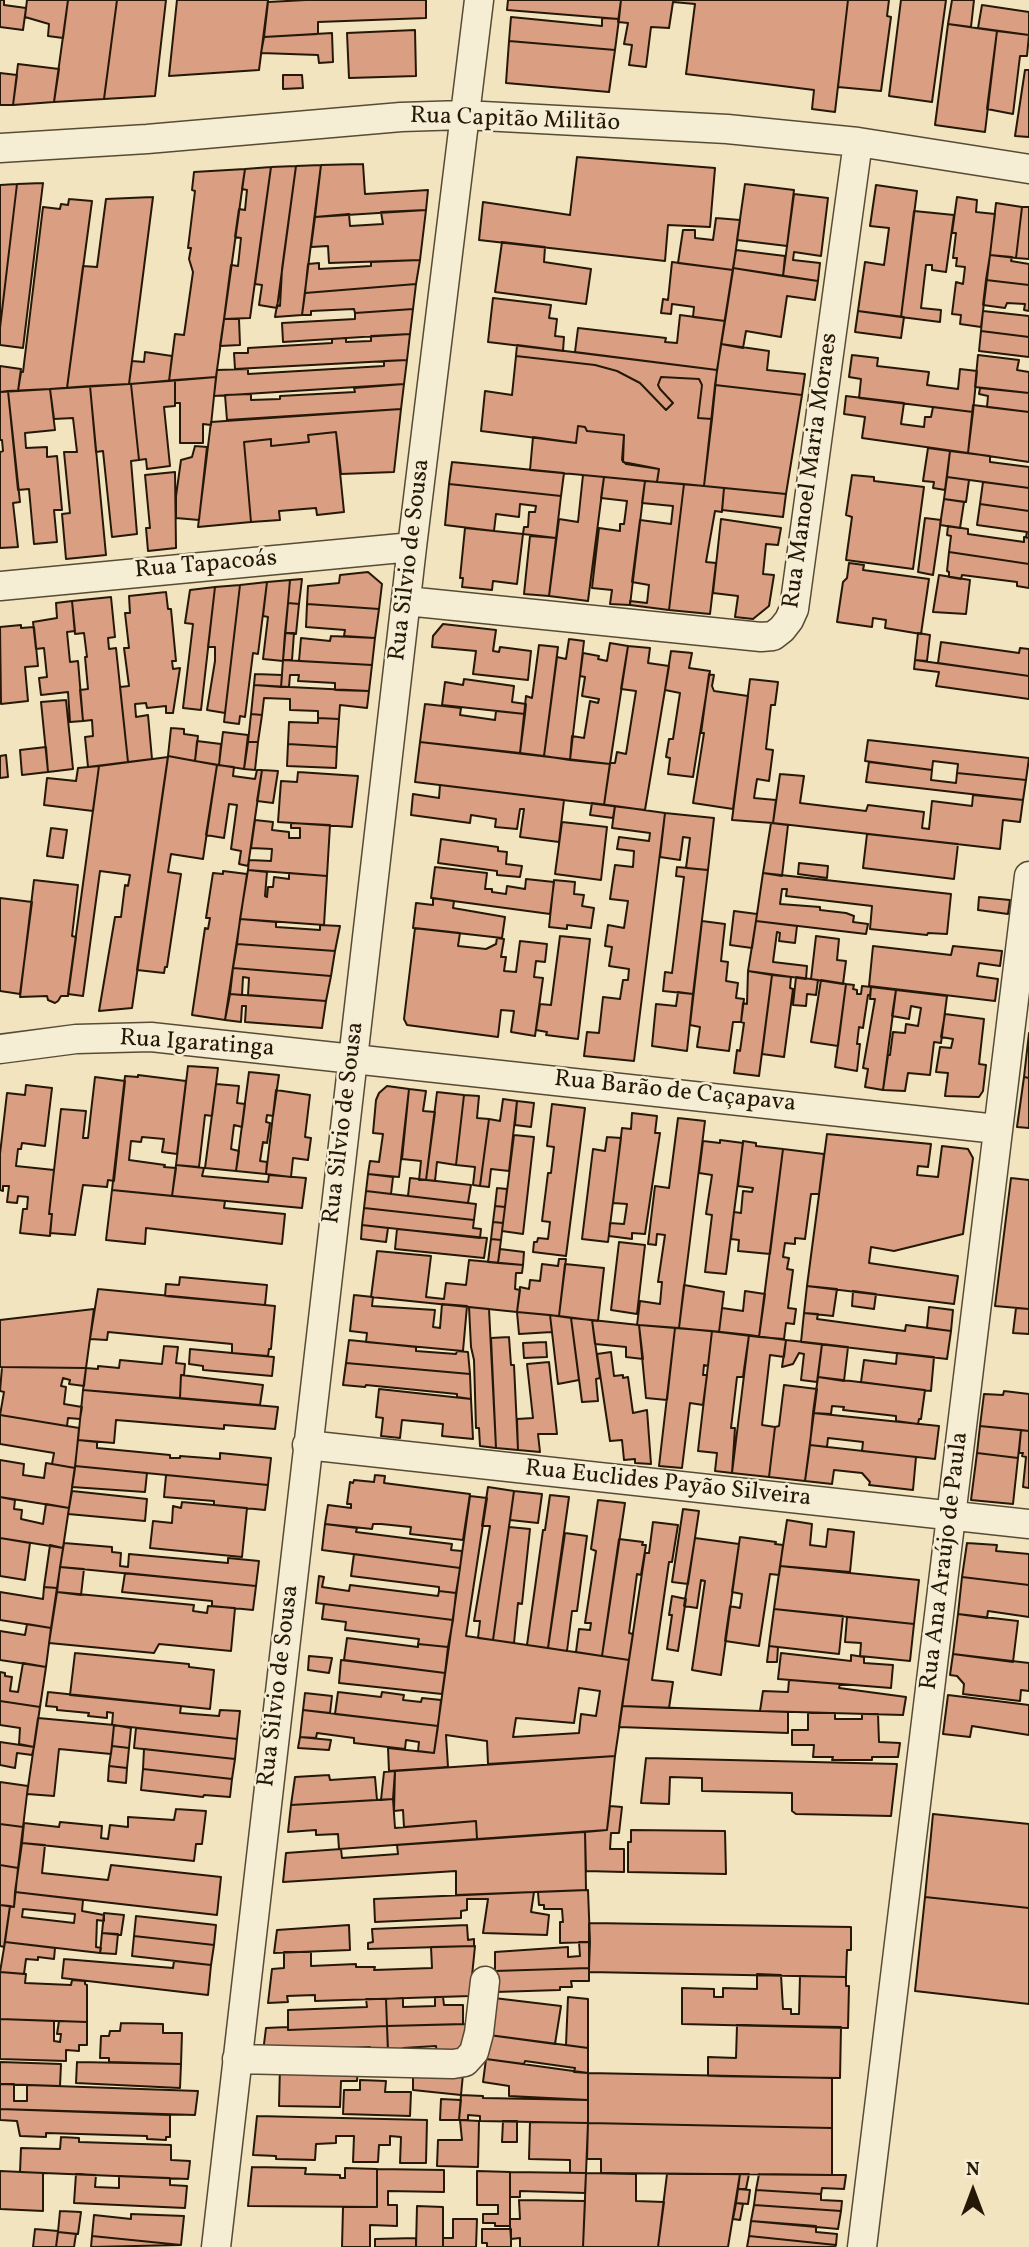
<!DOCTYPE html>
<html>
<head>
<meta charset="utf-8">
<style>
  body { margin:0 }
  #map { position:relative; width:1029px; height:2247px; overflow:hidden; background:#f1e4bf; font-family:Vollkorn,serif }
  canvas { display:block }
  .north { position:absolute; left:938px; top:2156px; width:70px; height:70px; -webkit-text-stroke:5px #f6edd5; paint-order:stroke; rotate:0deg; font-size:19px; font-weight:700; line-height:28px; text-align:center; color:#251807 }
  .north::after { content:''; display:block; margin:auto; width:24px; height:32px; background:#251807; clip-path:polygon(50% 0,100% 100%,50% 72%,0 100%) }
</style>
</head>
<body>
<div id="map">
<canvas width="1029" height="2247"></canvas>
<div class="north">N</div>
</div>
<script>
const ctx = document.querySelector('canvas').getContext('2d');
ctx.lineJoin = 'round';
function paint(path, color) { ctx.fillStyle = color; ctx.fill(path, 'evenodd'); }
const shape = rows => new Path2D(rows.map(r => 'M' + r).join(''));
function stroke(path, color, width, dash) { ctx.strokeStyle = color; ctx.lineWidth = width; ctx.lineCap = dash ? 'butt' : 'round'; ctx.setLineDash(dash || []); ctx.stroke(path); }
function drawText(font, color, halo, rows, align = 'center') {
  ctx.font = font + ' Vollkorn,serif'; ctx.lineWidth = 5; ctx.setLineDash([]); ctx.textBaseline = 'middle'; ctx.strokeStyle = halo; ctx.fillStyle = color; for (const [text, x, y, turn = 0] of rows) {
    ctx.save(); ctx.translate(x, y); ctx.rotate((+turn || 0) * Math.PI / 180); ctx.textAlign = isNaN(turn) ? turn : align; if (halo) ctx.strokeText(text, 0, 0); ctx.fillText(text, 0, 0); ctx.restore();
  }
}
const building = shape([
  [0,0,4,0,4,5,26,8,23,30,0,27,0,0],
  [27,0,68,0,63,38,48,36,49,24,25,17,27,0],
  [68,0,117,0,104,99,54,102,68,0],
  [117,0,166,0,155,96,104,99,117,0],
  [177,0,268,0,259,70,169,76,177,0],
  [306,0,426,0,426,18,318,22,318,34,264,37,268,2,306,0],
  [508,0,621,0,619,19,507,10,508,0],
  [621,0,848,0,835,112,812,109,814,90,686,74,695,4,673,2,669,28,651,27,646,67,629,65,632,45,624,44,628,23,618,22,621,0],
  [848,0,889,0,887,16,891,17,881,91,838,87,848,0],
  [901,0,946,0,932,102,889,96,901,0],
  [952,0,974,0,971,27,948,24,952,0],
  [982,5,1029,12,1029,35,978,28,982,5],
  [511,17,602,26,602,18,619,19,615,50,509,41,511,17],
  [948,24,997,31,985,132,935,125,948,24],
  [415,30,416,76,349,78,347,33,415,30],
  [997,31,1029,35,1027,56,1020,56,1013,114,987,109,997,31],
  [332,33,333,62,319,63,318,55,261,53,264,37,332,33],
  [509,41,615,50,609,92,506,83,509,41],
  [18,64,59,69,54,102,13,105,18,64],
  [1025,70,1029,70,1029,137,1015,136,1025,70],
  [0,73,17,75,13,105,0,105,0,73],
  [283,75,302,75,303,88,283,89,283,75],
  [577,157,715,168,710,227,668,225,665,261,479,240,483,202,570,215,577,157],
  [363,164,365,194,428,190,426,210,315,217,321,165,363,164],
  [321,165,302,315,275,317,277,305,280,306,282,269,296,166,321,165],
  [296,166,277,308,259,305,262,285,255,284,271,167,296,166],
  [271,167,250,318,224,319,231,265,238,266,241,238,235,237,239,209,245,210,247,190,242,189,245,169,271,167],
  [245,169,216,377,169,381,175,334,184,335,193,272,189,259,191,248,188,248,195,191,192,190,194,172,245,169],
  [43,183,23,348,0,345,0,328,17,184,43,183],
  [17,184,0,328,0,185,17,184],
  [745,184,794,190,787,246,737,240,745,184],
  [876,185,917,191,901,317,858,311,865,262,884,265,889,228,870,226,876,185],
  [794,194,828,198,821,256,794,252,793,260,820,263,818,281,783,276,794,194],
  [153,197,129,384,67,388,83,266,97,267,106,199,153,197],
  [957,197,977,200,976,212,995,214,981,327,960,324,961,315,952,314,956,282,963,284,965,267,956,266,957,258,953,258,956,233,952,233,957,197],
  [69,199,92,201,67,388,18,391,21,372,23,372,43,207,60,209,61,204,68,205,69,199],
  [996,203,1022,207,1016,258,990,255,996,203],
  [1022,207,1029,207,1029,259,1016,258,1022,207],
  [426,210,420,260,329,263,328,246,311,247,315,217,349,214,350,226,383,224,381,212,426,210],
  [914,211,954,215,946,272,932,270,932,265,926,265,921,308,941,310,940,322,901,317,914,211],
  [716,218,740,220,733,270,678,263,683,230,695,230,695,238,713,240,716,218],
  [502,242,545,247,544,262,591,269,586,304,495,292,502,242],
  [736,250,785,256,783,276,733,268,736,250],
  [990,255,1012,257,1011,261,1029,264,1029,285,986,280,990,255],
  [420,260,416,284,305,293,308,264,319,263,319,269,371,266,371,262,420,260],
  [672,262,733,270,725,321,693,317,694,307,672,304,671,314,661,313,663,299,668,300,672,262],
  [733,268,818,281,815,300,787,296,781,337,746,331,743,348,721,344,733,268],
  [986,280,1029,285,1029,311,1024,310,1025,304,1007,303,1005,308,983,305,986,280],
  [416,284,413,309,355,313,354,309,311,311,311,315,302,315,305,293,416,284],
  [493,298,551,305,549,318,557,319,555,336,564,337,563,351,488,342,493,298],
  [413,309,410,334,283,342,282,323,355,319,355,313,413,309],
  [858,311,904,317,901,338,855,332,858,311],
  [983,311,1029,316,1029,337,981,331,983,311],
  [680,315,725,321,717,370,575,352,578,328,666,338,665,342,677,343,680,315],
  [224,319,239,319,240,345,220,346,224,319],
  [981,331,1029,337,1029,357,979,351,981,331],
  [410,334,407,360,235,369,234,353,248,353,248,348,332,343,332,339,346,338,346,342,371,341,371,336,410,334],
  [721,344,769,351,767,370,805,374,802,395,715,385,721,344],
  [517,345,717,370,712,419,698,418,702,385,699,379,661,377,658,385,660,389,673,403,666,410,640,383,617,371,595,365,516,356,517,345],
  [145,352,172,356,169,381,129,384,132,361,144,362,145,352],
  [852,355,878,358,877,366,929,372,927,385,958,389,960,369,977,371,973,412,859,398,861,379,849,377,852,355],
  [978,355,1019,360,1017,370,1029,372,1029,393,975,387,978,355],
  [516,356,595,365,617,371,640,383,666,410,673,403,660,389,658,385,661,377,699,379,702,385,698,418,712,419,704,486,657,482,659,469,626,464,622,460,624,435,587,431,585,427,578,426,576,443,481,431,485,391,512,395,516,356],
  [407,360,404,384,214,396,217,370,248,369,248,374,384,366,384,361,407,360],
  [0,366,21,369,18,391,0,392,0,366],
  [216,377,211,425,203,424,203,443,180,443,180,403,175,403,175,380,216,377],
  [175,380,175,406,164,407,170,466,147,469,146,459,139,460,131,384,175,380],
  [129,384,131,384,139,460,131,461,137,534,112,537,103,451,96,452,90,386,129,384],
  [404,384,401,409,227,420,225,395,251,394,251,400,280,399,280,396,355,392,354,388,404,384],
  [715,385,802,395,786,494,704,486,715,385],
  [90,386,106,555,66,559,62,514,70,513,64,452,77,452,73,418,54,419,50,389,90,386],
  [980,388,1029,393,1029,412,987,407,988,396,979,394,980,388],
  [50,389,55,430,25,433,26,448,47,447,47,457,57,456,62,510,54,510,57,542,34,544,29,489,18,490,8,391,50,389],
  [8,391,20,502,13,503,18,547,0,548,0,452,3,451,2,440,0,440,0,392,8,391],
  [846,396,904,403,901,424,924,427,925,417,931,417,933,407,973,412,968,453,862,438,865,417,844,414,846,396],
  [973,405,1029,412,1029,462,968,453,973,405],
  [401,409,394,472,341,474,336,432,308,435,309,442,271,446,271,439,244,442,251,522,198,527,211,422,401,409],
  [578,426,585,427,587,431,624,435,623,462,659,469,657,482,530,470,533,437,576,443,578,426],
  [336,432,344,512,317,515,316,508,279,511,280,520,251,522,244,442,271,439,271,446,309,442,308,435,336,432],
  [195,446,207,447,199,520,176,518,176,496,181,460,192,457,195,446],
  [928,448,950,451,945,490,933,488,934,482,923,481,928,448],
  [950,451,990,456,990,462,1029,467,1029,488,947,477,950,451],
  [452,462,564,473,561,496,449,484,452,462],
  [175,472,176,548,148,551,146,528,150,528,145,475,175,472],
  [583,475,604,477,588,601,549,596,559,519,578,522,583,475],
  [852,475,874,477,874,481,924,487,913,569,846,560,852,517,846,515,852,475],
  [604,477,645,481,630,605,610,604,612,590,592,588,599,528,620,531,620,524,624,524,627,501,601,498,604,477],
  [947,477,969,480,966,502,944,499,947,477],
  [645,481,684,484,669,610,630,605,630,601,647,603,649,585,632,582,640,520,671,524,673,506,642,503,645,481],
  [983,482,1029,488,1029,511,980,504,983,482],
  [449,484,561,496,556,538,523,534,524,527,528,527,529,512,535,512,536,506,520,504,519,517,496,514,494,531,445,525,449,484],
  [684,484,724,488,722,512,715,511,706,562,716,563,710,614,669,610,684,484],
  [724,488,786,494,783,517,722,510,724,488],
  [944,499,964,502,960,528,940,525,944,499],
  [980,504,1029,511,1029,538,1026,537,1027,532,977,525,980,504],
  [925,518,941,520,933,575,918,572,925,518],
  [721,519,781,528,778,545,766,544,763,574,774,575,769,606,753,619,735,617,738,596,713,593,721,519],
  [948,526,968,529,968,534,1024,542,1024,537,1029,538,1029,564,949,552,951,536,947,535,948,526],
  [465,528,523,534,517,584,493,581,492,590,462,587,463,578,460,578,465,528],
  [530,536,556,538,549,596,524,594,530,536],
  [949,552,1029,564,1029,588,1017,586,1017,582,962,575,961,579,949,577,949,572,947,571,949,552],
  [849,563,864,565,863,570,929,579,921,634,885,628,886,620,873,618,872,627,837,622,843,582,847,578,849,563],
  [368,572,382,584,379,609,307,604,308,586,339,583,340,575,368,572],
  [939,575,970,580,966,614,933,612,939,575],
  [302,579,299,604,288,603,290,580,302,579],
  [290,580,283,661,263,659,268,617,263,616,267,582,290,580],
  [267,582,258,654,253,653,245,717,240,716,239,724,224,722,240,585,267,582],
  [240,585,225,713,207,710,215,661,215,647,208,647,215,587,240,585],
  [215,587,201,710,183,708,193,624,185,623,190,590,215,587],
  [166,592,168,609,171,609,176,661,172,661,173,669,180,668,173,713,166,713,166,706,147,708,146,703,135,704,136,717,148,715,152,759,128,762,120,687,129,686,124,648,129,648,125,613,130,613,129,596,166,592],
  [111,597,115,637,108,638,109,649,116,648,128,762,88,767,85,737,93,736,92,720,83,721,80,690,88,689,85,657,87,657,84,633,75,634,72,601,111,597],
  [72,601,75,631,67,632,70,662,78,661,83,721,70,722,68,692,41,695,39,678,47,677,44,648,36,649,33,622,57,618,56,603,72,601],
  [288,603,299,604,296,634,285,633,288,603],
  [307,604,379,609,375,638,344,636,345,630,306,627,307,604],
  [443,624,496,630,493,651,499,652,500,647,531,651,528,680,473,674,476,651,432,647,433,636,443,624],
  [21,625,21,628,34,627,38,666,25,667,28,701,1,704,0,627,21,625],
  [285,633,294,633,292,660,283,660,285,633],
  [918,633,930,635,927,661,915,660,918,633],
  [331,636,375,638,372,665,299,661,301,638,330,641,331,636],
  [569,639,584,641,570,760,544,756,557,657,566,659,569,639],
  [941,642,1019,653,1020,648,1029,649,1029,676,938,663,941,642],
  [610,643,628,646,610,764,570,760,572,736,584,738,590,701,598,703,599,699,582,696,585,677,580,676,583,653,599,656,598,659,607,661,610,643],
  [539,645,558,647,544,756,520,753,526,696,532,698,539,645],
  [628,646,650,648,648,663,669,666,645,810,604,805,610,763,615,763,617,752,626,754,636,691,621,689,628,646],
  [671,651,692,653,689,668,710,671,693,777,668,774,670,758,666,757,669,739,673,739,680,693,665,690,671,651],
  [283,660,372,665,369,691,335,690,335,683,298,681,299,675,290,675,289,687,281,687,283,660],
  [915,660,1029,676,1029,699,936,686,939,672,914,669,915,660],
  [255,674,282,675,281,687,254,685,255,674],
  [709,674,714,675,712,686,714,691,748,696,733,809,693,803,704,733,701,733,709,674],
  [464,679,514,686,512,702,526,704,525,714,442,705,445,682,463,685,464,679],
  [750,679,778,682,775,705,771,705,766,749,773,750,769,781,757,779,754,798,776,800,773,823,732,820,750,679],
  [254,685,289,687,369,691,367,708,340,705,339,719,318,718,318,711,290,710,290,699,264,698,262,715,251,714,254,685],
  [66,700,73,769,48,772,41,702,66,700],
  [425,704,461,708,460,715,495,720,496,711,525,714,520,753,420,742,425,704],
  [251,714,262,715,258,742,248,742,251,714],
  [318,718,339,719,337,747,288,744,289,722,318,723,318,718],
  [171,728,184,729,184,734,198,736,195,761,168,756,171,728],
  [223,732,248,735,244,769,219,765,223,732],
  [868,740,1029,758,1026,780,957,773,958,764,933,761,932,770,865,761,868,740],
  [197,741,221,744,219,765,195,761,197,741],
  [248,742,258,742,255,770,244,769,248,742],
  [420,742,610,764,604,805,415,782,420,742],
  [288,744,337,747,336,768,287,766,288,744],
  [46,747,48,772,22,775,20,750,46,747],
  [6,755,8,777,0,778,0,756,6,755],
  [168,756,217,765,203,859,171,854,168,872,181,874,167,967,165,967,164,973,137,970,168,756],
  [168,757,132,1008,99,1011,115,917,121,917,125,885,128,886,130,875,100,871,83,996,68,994,99,766,168,757],
  [869,762,932,770,931,780,956,783,957,773,1026,780,1023,800,866,782,869,762],
  [217,765,234,767,233,776,255,779,257,770,262,770,248,866,239,864,241,851,231,849,237,805,229,804,224,838,206,835,217,765],
  [99,766,93,811,44,805,47,778,76,781,78,768,99,766],
  [262,770,278,771,273,803,257,801,262,770],
  [298,772,358,776,352,827,278,822,281,781,297,782,298,772],
  [780,774,804,776,800,803,866,811,868,805,924,812,922,828,929,829,932,801,972,806,973,795,1023,800,1020,822,1003,820,1000,849,773,823,780,774],
  [440,785,564,800,559,842,520,837,524,809,520,809,517,829,495,827,496,819,471,815,470,823,411,815,413,794,439,798,440,785],
  [592,803,615,806,613,818,590,815,592,803],
  [615,806,665,813,634,1061,584,1056,587,1032,599,1033,603,997,620,999,623,980,628,980,629,969,609,966,612,947,605,946,608,925,624,928,628,901,610,899,615,865,633,867,634,851,617,849,619,837,649,841,650,833,612,828,615,806],
  [665,813,714,818,708,870,686,868,690,838,683,837,680,860,660,857,665,813],
  [255,820,273,822,272,830,289,832,289,838,300,838,300,828,291,828,291,823,330,825,327,876,248,870,249,860,271,861,272,849,251,848,255,820],
  [562,822,607,827,601,880,555,874,562,822],
  [771,823,788,825,782,876,763,873,771,823],
  [51,828,67,830,63,858,47,856,51,828],
  [867,834,958,844,954,879,863,868,867,834],
  [441,839,498,847,498,851,507,852,506,864,522,866,520,877,497,875,497,871,438,863,441,839],
  [799,863,828,866,827,878,798,874,799,863],
  [435,867,487,873,485,889,492,889,492,892,506,894,507,886,525,889,526,879,554,882,550,914,431,898,435,867],
  [677,867,708,870,693,994,663,991,665,972,672,973,684,877,676,876,677,867],
  [248,870,267,872,265,896,267,897,268,887,273,887,274,877,289,879,289,873,327,876,324,925,240,919,248,870],
  [223,871,247,874,225,1020,192,1015,205,928,208,929,210,918,206,918,213,873,223,874,223,871],
  [763,873,951,894,947,934,928,933,927,935,870,929,872,906,786,896,787,889,782,889,780,904,820,907,820,910,846,913,854,916,853,922,868,924,866,934,756,921,763,873],
  [34,880,78,885,72,936,76,937,68,996,61,996,58,1001,55,1003,48,1000,47,996,20,997,34,880],
  [554,880,575,882,574,894,584,895,582,906,594,908,591,928,567,925,567,929,549,927,554,880],
  [979,897,1010,900,1008,914,978,910,979,897],
  [0,898,32,902,20,994,0,991,0,898],
  [433,898,454,901,453,908,505,917,502,938,413,928,416,903,433,905,433,898],
  [734,911,757,914,752,948,730,945,734,911],
  [240,919,276,922,276,927,320,930,320,925,340,926,335,951,237,944,240,919],
  [702,921,725,924,721,961,728,962,726,981,738,983,736,998,744,999,741,1022,733,1022,729,1051,697,1047,700,1027,690,1025,702,921],
  [756,921,797,926,795,943,779,941,780,933,777,932,773,962,807,966,806,979,748,971,756,921],
  [415,928,460,933,458,946,486,949,496,944,497,938,504,939,501,957,506,957,504,971,516,972,520,941,547,944,545,962,536,961,534,977,543,978,535,1036,511,1032,514,1011,501,1010,498,1037,407,1025,404,1019,415,928],
  [560,936,590,939,578,1039,546,1035,547,1032,536,1030,540,1004,551,1005,560,936],
  [816,936,839,939,837,960,846,961,843,984,811,979,816,936],
  [237,944,335,951,331,976,233,968,237,944],
  [873,946,951,955,953,946,1002,951,1000,966,979,963,977,976,998,979,995,1001,869,986,873,946],
  [233,968,331,976,326,1001,248,995,249,978,243,977,242,995,230,994,233,968],
  [748,971,772,975,759,1076,734,1073,737,1050,740,1051,744,1023,741,1022,743,1003,747,1004,748,971],
  [772,975,791,977,790,988,793,989,784,1057,762,1054,772,975],
  [796,977,818,980,816,995,807,994,806,1006,793,1005,796,977],
  [821,980,846,984,838,1046,811,1042,821,980],
  [846,984,854,985,853,989,857,990,857,994,861,994,862,986,871,987,870,995,868,995,863,1028,859,1027,857,1044,860,1044,857,1071,835,1067,846,984],
  [871,987,896,990,883,1090,865,1087,868,1069,863,1068,875,999,870,999,871,987],
  [896,990,947,996,941,1043,934,1042,930,1075,908,1073,905,1091,883,1090,888,1055,890,1055,893,1032,905,1033,906,1024,918,1026,921,1008,911,1006,909,1019,892,1016,896,990],
  [678,992,693,994,687,1051,652,1046,656,1004,676,1006,678,992],
  [230,994,326,1001,322,1028,245,1022,246,1006,242,1006,241,1022,225,1020,230,994],
  [945,1014,984,1019,979,1064,986,1065,983,1091,979,1097,945,1096,948,1073,936,1072,940,1047,951,1048,953,1039,941,1037,945,1014],
  [1029,1033,1029,1078,1024,1077,1029,1033],
  [188,1066,218,1068,212,1116,205,1115,199,1167,176,1165,188,1066],
  [249,1072,279,1075,273,1116,267,1115,266,1122,270,1123,267,1143,263,1142,260,1161,267,1162,266,1174,236,1171,249,1072],
  [138,1075,186,1081,177,1154,162,1152,164,1139,142,1137,141,1142,131,1141,129,1160,165,1165,164,1167,176,1168,172,1196,112,1190,125,1076,138,1077,138,1075],
  [95,1077,125,1081,114,1181,108,1180,107,1187,83,1185,75,1235,50,1233,52,1214,49,1214,61,1109,86,1111,83,1138,88,1138,95,1077],
  [1024,1077,1029,1078,1029,1128,1017,1127,1024,1077],
  [216,1084,239,1086,237,1103,245,1104,242,1127,234,1125,231,1149,239,1151,236,1171,205,1168,216,1084],
  [26,1085,52,1088,45,1146,22,1143,21,1149,18,1149,16,1166,54,1170,49,1214,52,1214,50,1236,20,1233,23,1209,27,1209,28,1197,18,1196,17,1203,7,1202,9,1186,3,1186,3,1191,0,1190,0,1154,7,1093,25,1095,26,1085],
  [387,1086,409,1089,399,1177,368,1174,370,1161,379,1162,383,1134,373,1133,376,1100,379,1093,387,1086],
  [409,1089,426,1091,423,1111,435,1112,426,1180,419,1180,421,1161,402,1159,409,1089],
  [276,1090,310,1095,305,1137,311,1138,308,1160,293,1158,291,1177,266,1174,276,1090],
  [437,1092,464,1095,456,1165,437,1162,435,1181,426,1180,437,1092],
  [464,1095,479,1096,477,1118,489,1119,480,1186,473,1185,475,1167,456,1165,464,1095],
  [503,1099,517,1101,509,1171,491,1169,489,1187,480,1186,489,1119,500,1121,503,1099],
  [517,1101,534,1103,531,1127,515,1125,517,1101],
  [552,1104,585,1108,566,1256,533,1252,534,1242,537,1242,538,1238,548,1239,550,1222,542,1221,548,1173,551,1173,554,1147,547,1146,552,1104],
  [632,1113,657,1116,655,1133,660,1133,645,1234,632,1233,632,1239,609,1236,610,1223,624,1224,627,1204,613,1203,622,1128,631,1129,632,1113],
  [678,1118,705,1121,679,1328,639,1325,637,1325,640,1301,660,1304,662,1282,658,1282,665,1235,657,1234,656,1245,648,1244,655,1186,669,1188,678,1118],
  [827,1134,931,1144,928,1167,918,1166,917,1175,938,1177,942,1146,968,1149,973,1158,963,1234,894,1251,871,1247,869,1263,958,1276,954,1304,807,1286,827,1134],
  [514,1135,534,1137,523,1234,502,1231,514,1135],
  [607,1137,621,1138,608,1242,582,1239,593,1149,605,1151,607,1137],
  [720,1140,743,1143,726,1274,705,1272,712,1215,706,1214,712,1175,699,1173,703,1141,720,1143,720,1140],
  [743,1141,756,1143,756,1146,783,1149,770,1254,738,1251,739,1240,731,1239,734,1212,741,1213,743,1191,752,1192,753,1188,738,1186,743,1141],
  [783,1149,824,1154,819,1194,811,1194,805,1239,795,1238,795,1244,785,1243,783,1257,789,1258,787,1269,793,1270,788,1308,796,1309,794,1324,786,1323,784,1339,759,1337,783,1149],
  [176,1165,204,1168,202,1176,268,1182,269,1175,306,1178,302,1208,172,1196,176,1165],
  [368,1174,393,1177,391,1194,366,1191,368,1174],
  [410,1178,471,1185,468,1203,408,1196,410,1178],
  [1011,1178,1029,1180,1029,1309,995,1306,1011,1178],
  [497,1188,507,1189,505,1207,495,1206,497,1188],
  [112,1190,225,1201,224,1208,285,1214,282,1244,146,1228,145,1244,106,1240,112,1190],
  [366,1191,476,1204,474,1220,364,1208,366,1191],
  [495,1206,505,1207,503,1223,493,1222,495,1206],
  [364,1208,474,1220,473,1228,481,1229,480,1238,362,1225,364,1208],
  [493,1222,503,1223,501,1240,491,1239,493,1222],
  [362,1225,388,1228,386,1242,361,1239,362,1225],
  [397,1229,487,1238,484,1258,395,1249,397,1229],
  [491,1239,501,1240,498,1263,488,1262,491,1239],
  [619,1242,645,1245,637,1314,611,1310,619,1242],
  [500,1249,524,1252,523,1265,498,1263,500,1249],
  [377,1251,431,1256,426,1297,444,1299,446,1283,466,1285,469,1260,523,1265,522,1273,516,1273,515,1289,520,1290,517,1312,371,1297,377,1251],
  [559,1259,566,1259,559,1316,517,1312,520,1287,529,1289,530,1280,540,1281,542,1264,558,1266,559,1259],
  [565,1264,604,1268,598,1321,559,1316,565,1264],
  [180,1277,267,1285,265,1305,165,1296,166,1284,179,1285,180,1277],
  [684,1285,724,1292,719,1332,679,1328,684,1285],
  [807,1286,837,1289,833,1316,804,1313,807,1286],
  [98,1289,275,1306,271,1349,269,1349,268,1356,232,1353,232,1344,108,1332,107,1340,90,1339,98,1289],
  [745,1291,765,1294,759,1337,719,1332,722,1308,743,1311,745,1291],
  [853,1291,876,1294,874,1309,852,1306,853,1291],
  [354,1295,373,1297,372,1306,435,1310,433,1327,440,1328,442,1304,467,1306,463,1351,366,1342,367,1333,350,1331,354,1295],
  [469,1307,489,1309,496,1448,480,1446,479,1428,476,1428,474,1360,471,1347,469,1307],
  [929,1307,953,1310,951,1331,927,1328,929,1307],
  [1016,1308,1029,1309,1029,1334,1013,1333,1016,1308],
  [94,1309,86,1368,0,1367,0,1320,94,1309],
  [517,1312,550,1315,552,1332,519,1334,517,1312],
  [804,1313,818,1314,817,1319,905,1331,906,1325,951,1331,947,1359,801,1342,804,1313],
  [550,1315,571,1318,579,1380,558,1384,550,1315],
  [571,1318,592,1320,600,1378,596,1379,598,1401,582,1402,571,1318],
  [592,1320,639,1325,643,1359,626,1357,626,1347,595,1344,592,1320],
  [639,1325,675,1328,667,1400,646,1398,639,1325],
  [675,1328,712,1331,708,1366,704,1365,703,1375,707,1375,703,1405,690,1403,682,1468,659,1466,675,1328],
  [712,1331,749,1335,743,1377,737,1377,731,1428,735,1428,732,1473,715,1471,717,1453,698,1451,712,1331],
  [749,1335,786,1340,784,1357,770,1355,762,1425,775,1427,769,1477,732,1473,749,1335],
  [509,1337,511,1365,514,1365,518,1450,496,1448,491,1338,509,1337],
  [349,1340,416,1347,416,1351,456,1354,457,1351,468,1352,470,1374,346,1363,349,1340],
  [786,1340,822,1344,817,1382,801,1380,804,1354,799,1353,793,1364,782,1367,786,1340],
  [546,1342,547,1357,524,1358,523,1343,546,1342],
  [822,1344,848,1347,844,1381,818,1377,822,1344],
  [164,1346,178,1347,176,1363,185,1364,184,1375,181,1375,180,1398,83,1390,86,1368,98,1369,98,1366,119,1368,120,1360,162,1364,164,1346],
  [190,1349,274,1357,272,1376,203,1370,203,1366,189,1364,190,1349],
  [611,1352,614,1376,623,1375,623,1378,628,1377,633,1413,647,1410,651,1464,635,1463,635,1459,624,1460,622,1440,610,1441,597,1354,611,1352],
  [897,1353,934,1357,931,1391,861,1382,864,1360,896,1364,897,1353],
  [549,1362,557,1434,538,1434,540,1452,518,1450,517,1419,533,1418,527,1364,549,1362],
  [346,1363,470,1374,471,1399,457,1397,457,1394,366,1385,365,1387,343,1385,346,1363],
  [2,1367,86,1368,84,1386,69,1384,70,1380,63,1378,61,1386,66,1387,64,1404,82,1407,80,1419,68,1418,67,1426,0,1415,4,1392,0,1391,2,1367],
  [181,1375,263,1385,260,1405,180,1398,181,1375],
  [818,1377,925,1390,921,1419,919,1419,918,1424,896,1421,896,1416,843,1410,844,1407,832,1406,831,1414,813,1413,818,1377],
  [784,1385,817,1389,805,1481,769,1477,775,1427,779,1426,784,1385],
  [379,1389,471,1399,473,1439,442,1436,443,1424,402,1420,400,1438,381,1436,383,1418,376,1417,379,1389],
  [83,1390,278,1407,275,1429,224,1425,224,1429,116,1420,114,1443,78,1440,83,1390],
  [1004,1391,1029,1394,1029,1431,980,1426,984,1394,1003,1395,1004,1391],
  [813,1413,939,1426,935,1459,862,1451,863,1442,828,1438,827,1447,810,1445,813,1413],
  [0,1415,79,1428,75,1468,52,1464,54,1453,0,1444,0,1415],
  [980,1426,1021,1430,1018,1458,977,1453,980,1426],
  [1021,1430,1029,1431,1029,1488,1023,1487,1026,1457,1022,1456,1023,1453,1019,1453,1021,1430],
  [78,1440,97,1442,97,1448,170,1455,170,1458,180,1458,180,1456,220,1459,220,1453,271,1458,268,1485,75,1466,78,1440],
  [810,1445,916,1457,913,1490,869,1485,870,1482,862,1473,834,1470,832,1484,805,1481,810,1445],
  [977,1453,1018,1458,1013,1504,971,1500,977,1453],
  [0,1460,24,1464,23,1475,44,1478,46,1463,75,1468,69,1508,0,1497,0,1460],
  [75,1466,147,1473,145,1492,72,1487,75,1466],
  [166,1475,268,1485,265,1510,214,1505,214,1501,164,1497,166,1475],
  [375,1475,385,1476,384,1483,470,1494,463,1540,410,1534,411,1527,381,1524,373,1524,372,1529,325,1524,328,1505,351,1508,351,1504,347,1504,350,1482,353,1483,354,1480,374,1482,375,1475],
  [488,1487,514,1491,493,1640,478,1638,480,1621,474,1621,490,1526,482,1526,488,1487],
  [72,1491,147,1499,145,1521,68,1514,72,1491],
  [514,1491,542,1494,538,1523,510,1520,514,1491],
  [550,1495,569,1497,548,1648,527,1645,543,1530,545,1530,550,1495],
  [470,1496,487,1498,466,1636,629,1660,615,1756,488,1764,487,1741,446,1735,448,1767,389,1771,388,1748,434,1753,470,1496],
  [579,1688,600,1691,596,1716,581,1714,579,1733,513,1737,516,1718,574,1723,579,1688],
  [0,1497,15,1500,14,1509,22,1510,21,1519,39,1523,43,1524,46,1504,69,1508,63,1548,0,1538,0,1497],
  [598,1500,625,1503,602,1656,576,1652,579,1629,590,1630,591,1623,585,1623,596,1551,591,1549,598,1500],
  [182,1502,247,1508,242,1557,150,1548,153,1521,172,1523,173,1506,181,1508,182,1502],
  [683,1509,699,1511,688,1584,672,1582,683,1509],
  [787,1520,812,1524,810,1545,826,1547,828,1529,854,1532,850,1572,780,1566,787,1520],
  [653,1522,678,1525,672,1562,669,1562,652,1680,673,1682,669,1708,622,1706,645,1553,649,1553,653,1522],
  [325,1524,357,1528,356,1532,452,1544,451,1550,462,1551,460,1568,322,1550,325,1524],
  [509,1527,530,1529,522,1604,518,1603,514,1643,493,1640,509,1527],
  [565,1533,587,1536,577,1611,572,1611,567,1651,548,1648,565,1533],
  [740,1537,776,1542,775,1544,783,1545,779,1575,770,1574,759,1646,725,1641,730,1606,740,1608,742,1594,732,1592,740,1537],
  [0,1538,30,1543,25,1580,0,1576,0,1538],
  [695,1538,739,1544,721,1675,692,1670,705,1581,701,1580,697,1608,684,1606,695,1538],
  [619,1539,643,1542,642,1545,646,1545,641,1575,637,1574,629,1633,633,1634,629,1660,602,1656,619,1539],
  [64,1543,112,1547,112,1552,121,1553,120,1566,128,1567,129,1554,228,1563,228,1558,259,1561,256,1586,60,1567,64,1543],
  [967,1543,997,1545,996,1551,1029,1554,1029,1585,962,1577,967,1543],
  [50,1545,63,1548,57,1588,44,1587,50,1545],
  [354,1554,460,1568,456,1593,439,1591,439,1587,351,1576,354,1554],
  [780,1566,919,1580,914,1624,774,1609,780,1566],
  [60,1567,84,1569,81,1595,57,1592,60,1567],
  [125,1573,256,1586,253,1610,212,1606,212,1601,122,1592,125,1573],
  [319,1576,324,1577,322,1587,349,1591,350,1585,438,1596,439,1591,456,1593,453,1620,316,1603,319,1576],
  [962,1577,1029,1585,1029,1617,988,1611,987,1618,958,1614,962,1577],
  [44,1587,57,1588,51,1628,0,1620,0,1592,43,1599,44,1587],
  [57,1592,194,1605,193,1611,207,1613,208,1606,235,1608,231,1651,159,1644,154,1653,49,1643,57,1592],
  [672,1596,686,1599,678,1651,667,1649,672,1615,669,1615,672,1596],
  [324,1604,453,1620,448,1647,418,1644,419,1639,345,1630,346,1622,322,1619,324,1604],
  [774,1609,843,1616,839,1654,769,1646,774,1609],
  [958,1614,1018,1621,1013,1662,953,1654,958,1614],
  [847,1617,914,1624,910,1661,860,1656,861,1643,845,1642,847,1617],
  [27,1624,51,1628,46,1667,0,1660,0,1631,25,1635,27,1624],
  [347,1638,418,1647,418,1644,448,1647,445,1673,344,1660,347,1638],
  [769,1646,778,1647,777,1662,767,1662,769,1646],
  [75,1653,189,1664,189,1667,214,1670,210,1709,70,1695,75,1653],
  [781,1653,851,1661,851,1655,864,1657,864,1663,893,1665,891,1688,778,1679,781,1653],
  [953,1654,1029,1663,1029,1691,1021,1690,1020,1701,963,1694,964,1684,957,1676,950,1675,953,1654],
  [309,1656,332,1658,329,1673,308,1670,309,1656],
  [341,1660,445,1673,442,1694,339,1683,341,1660],
  [23,1663,46,1667,40,1707,0,1701,0,1672,5,1673,5,1676,12,1677,10,1691,18,1692,23,1663],
  [789,1680,840,1684,839,1688,906,1697,903,1715,760,1711,763,1691,788,1692,789,1680],
  [48,1692,181,1706,180,1713,219,1716,220,1710,240,1711,237,1739,112,1725,113,1713,107,1712,107,1718,88,1716,89,1713,57,1710,57,1707,46,1706,48,1692],
  [338,1692,381,1697,382,1692,404,1695,403,1700,421,1702,422,1698,441,1700,438,1726,335,1714,338,1692],
  [305,1693,332,1696,330,1713,303,1710,305,1693],
  [948,1695,1029,1705,1029,1735,972,1726,970,1737,943,1734,948,1695],
  [0,1701,40,1707,34,1747,19,1744,20,1728,0,1725,0,1701],
  [622,1706,788,1712,788,1733,619,1727,622,1706],
  [303,1710,438,1726,434,1753,418,1751,419,1742,406,1740,405,1749,354,1743,354,1738,317,1733,316,1738,300,1737,303,1710],
  [808,1713,835,1713,835,1719,862,1719,862,1714,878,1714,879,1742,900,1743,898,1757,872,1757,872,1760,832,1760,833,1757,813,1757,814,1745,792,1745,792,1730,808,1730,808,1713],
  [38,1718,114,1725,111,1754,59,1749,54,1796,27,1794,38,1718],
  [114,1725,131,1728,129,1748,112,1746,114,1725],
  [136,1728,237,1739,235,1759,134,1748,136,1728],
  [300,1737,331,1740,329,1750,298,1748,300,1737],
  [0,1742,34,1747,32,1755,17,1753,15,1768,0,1765,0,1742],
  [112,1746,129,1748,127,1768,109,1766,112,1746],
  [144,1749,235,1759,232,1779,143,1769,144,1749],
  [615,1756,607,1830,477,1839,476,1821,404,1827,403,1810,394,1811,395,1771,615,1756],
  [646,1758,897,1764,891,1816,796,1814,792,1811,792,1793,702,1791,702,1778,670,1777,669,1804,641,1803,646,1758],
  [109,1766,127,1768,126,1783,108,1781,109,1766],
  [143,1769,232,1779,230,1797,204,1795,203,1797,141,1790,143,1769],
  [395,1771,393,1799,381,1800,384,1772,395,1771],
  [329,1775,330,1780,375,1777,377,1800,291,1805,295,1777,329,1775],
  [0,1782,28,1786,23,1827,0,1824,0,1782],
  [393,1799,395,1828,476,1821,477,1839,339,1849,338,1834,316,1835,316,1830,288,1832,291,1805,393,1799],
  [610,1806,622,1807,619,1833,611,1833,610,1849,624,1849,624,1872,586,1871,585,1832,607,1830,610,1806],
  [176,1809,206,1811,202,1844,196,1844,194,1861,22,1843,24,1823,59,1827,60,1822,102,1826,101,1838,108,1839,110,1825,128,1827,128,1817,174,1820,176,1809],
  [933,1814,1029,1824,1029,1908,925,1897,933,1814],
  [0,1824,23,1827,18,1868,0,1865,0,1824],
  [631,1830,725,1831,726,1874,628,1872,628,1842,631,1842,631,1830],
  [585,1832,586,1890,456,1895,456,1871,283,1882,286,1853,341,1849,342,1858,398,1854,397,1845,585,1832],
  [22,1843,45,1845,42,1873,108,1880,111,1865,221,1877,217,1915,15,1892,22,1843],
  [0,1865,18,1868,14,1907,0,1905,0,1865],
  [588,1890,590,1942,560,1943,560,1922,563,1922,562,1909,544,1909,544,1905,539,1905,538,1892,588,1890],
  [15,1892,83,1900,82,1911,104,1915,104,1921,97,1920,96,1947,101,1948,100,1953,5,1942,10,1906,14,1907,15,1892],
  [23,1909,75,1914,74,1923,22,1917,23,1909],
  [534,1892,531,1912,549,1915,547,1935,483,1933,488,1899,467,1899,467,1910,461,1911,461,1918,375,1922,374,1899,534,1892],
  [925,1897,1029,1908,1029,2004,915,1991,925,1897],
  [0,1905,10,1906,4,1947,0,1946,0,1905],
  [104,1913,124,1915,121,1935,102,1933,104,1913],
  [136,1916,216,1925,214,1945,134,1936,136,1916],
  [589,1923,851,1927,851,1950,847,1950,846,1977,589,1972,589,1923],
  [349,1925,350,1950,274,1953,277,1930,349,1925],
  [467,1925,468,1940,474,1939,474,1946,368,1949,368,1943,373,1942,372,1929,467,1925],
  [102,1933,118,1934,116,1954,100,1953,102,1933],
  [134,1936,214,1945,211,1965,132,1956,134,1936],
  [5,1942,55,1948,54,1959,38,1957,38,1960,26,1959,24,1974,0,1972,5,1942],
  [579,1942,590,1942,589,1968,495,1971,495,1952,568,1947,568,1957,580,1956,579,1942],
  [475,1946,470,1996,315,2001,315,1995,287,1996,288,2002,268,2003,272,1969,284,1968,284,1952,311,1952,311,1966,356,1964,356,1967,375,1967,374,1970,432,1968,431,1947,475,1946],
  [64,1959,173,1968,174,1961,211,1965,208,1995,62,1978,64,1959],
  [589,1968,589,1981,571,1981,572,1987,560,1987,560,1990,495,1992,495,1971,589,1968],
  [0,1972,26,1974,25,1983,71,1985,72,1980,85,1981,85,1984,87,1985,87,2022,0,2019,0,1972],
  [757,1974,781,1975,783,2009,791,2009,791,2014,799,2014,800,1976,846,1977,846,1986,849,1986,848,2028,682,2024,682,1988,714,1989,714,1997,723,1997,723,1988,757,1989,757,1974],
  [435,1997,443,1997,444,2005,463,2005,463,2024,387,2026,386,1999,403,1998,403,2007,435,2006,435,1997],
  [568,1997,588,1999,588,2048,566,2045,568,1997],
  [494,1998,561,2006,555,2044,489,2035,494,1998],
  [366,1999,386,1999,387,2026,288,2030,288,2010,367,2007,366,1999],
  [0,2019,54,2021,54,2041,60,2042,61,2034,57,2034,59,2021,87,2022,87,2045,79,2045,79,2051,66,2050,66,2061,0,2059,0,2019],
  [121,2023,163,2024,163,2033,182,2033,181,2064,109,2062,109,2058,100,2058,101,2036,109,2036,110,2031,120,2031,121,2023],
  [468,2024,462,2054,437,2054,436,2046,403,2048,403,2053,388,2053,387,2026,468,2024],
  [737,2025,841,2027,840,2078,708,2076,708,2057,736,2058,737,2025],
  [387,2026,388,2050,370,2051,370,2047,263,2052,266,2028,288,2027,288,2030,387,2026],
  [489,2035,588,2048,588,2073,574,2072,575,2068,525,2061,524,2064,486,2059,489,2035],
  [486,2059,588,2073,588,2100,509,2096,509,2086,483,2082,486,2059],
  [0,2062,61,2064,60,2086,0,2084,0,2062],
  [77,2062,181,2064,180,2088,76,2083,77,2062],
  [280,2066,358,2067,357,2081,341,2081,340,2107,279,2106,280,2066],
  [413,2071,463,2074,461,2095,413,2090,413,2071],
  [588,2073,832,2078,832,2128,588,2123,588,2073],
  [360,2080,386,2081,385,2092,411,2092,410,2116,343,2114,344,2090,360,2090,360,2080],
  [0,2084,14,2084,14,2101,27,2101,27,2085,198,2091,195,2115,0,2109,0,2084],
  [461,2095,483,2096,483,2098,588,2100,588,2123,480,2121,480,2116,468,2115,468,2120,459,2120,461,2095],
  [441,2099,461,2100,459,2120,440,2120,441,2099],
  [0,2109,170,2115,170,2137,166,2137,166,2140,147,2139,147,2136,46,2133,46,2137,20,2136,17,2121,0,2120,0,2109],
  [257,2116,427,2120,426,2163,400,2163,401,2137,390,2136,390,2145,379,2145,378,2162,353,2162,354,2136,336,2136,336,2143,316,2144,315,2160,276,2159,276,2156,253,2155,257,2116],
  [460,2120,479,2121,478,2167,437,2166,438,2140,462,2140,460,2120],
  [503,2121,517,2121,517,2142,502,2142,503,2121],
  [530,2122,588,2123,586,2173,570,2173,570,2160,529,2159,530,2122],
  [588,2123,832,2128,832,2175,601,2173,601,2159,587,2159,588,2123],
  [61,2137,79,2138,79,2142,171,2145,171,2160,190,2161,188,2179,20,2172,21,2148,60,2149,61,2137],
  [252,2167,306,2168,305,2174,340,2175,340,2178,345,2178,345,2168,377,2169,377,2207,248,2206,252,2167],
  [377,2169,444,2170,444,2192,388,2191,388,2205,397,2205,397,2226,370,2225,370,2247,342,2247,343,2207,377,2207,377,2169],
  [0,2171,43,2173,43,2211,0,2209,0,2171],
  [477,2171,510,2172,510,2226,495,2226,495,2223,483,2223,483,2214,498,2214,498,2205,477,2205,477,2171],
  [510,2172,586,2173,585,2193,520,2191,520,2197,510,2197,510,2172],
  [586,2173,636,2174,636,2201,664,2202,658,2247,583,2247,586,2173],
  [76,2174,96,2175,95,2187,119,2188,119,2176,170,2178,170,2185,187,2186,185,2208,74,2203,76,2174],
  [667,2174,740,2174,728,2247,658,2247,667,2174],
  [740,2174,749,2174,746,2189,738,2189,740,2174],
  [759,2174,832,2175,846,2175,844,2189,822,2188,821,2194,756,2190,759,2174],
  [738,2189,750,2190,748,2204,736,2203,738,2189],
  [756,2190,821,2194,821,2200,842,2201,841,2211,754,2205,756,2190],
  [519,2200,585,2201,583,2247,520,2247,520,2238,511,2239,510,2226,510,2219,520,2219,519,2200],
  [736,2203,743,2204,740,2220,733,2219,736,2203],
  [754,2205,841,2211,838,2229,751,2221,754,2205],
  [417,2206,443,2207,443,2247,416,2247,417,2206],
  [60,2211,81,2212,78,2234,58,2232,60,2211],
  [131,2214,184,2216,181,2245,92,2236,94,2215,131,2219,131,2214],
  [453,2219,477,2219,476,2247,443,2247,443,2238,453,2238,453,2219],
  [751,2221,816,2226,816,2232,837,2234,836,2245,749,2236,751,2221],
  [35,2229,58,2231,56,2247,33,2247,35,2229],
  [482,2229,511,2229,511,2247,487,2247,487,2243,482,2243,482,2229],
  [58,2232,76,2234,74,2247,56,2247,58,2232],
  [92,2236,181,2245,91,2247,92,2236],
  [749,2236,836,2245,835,2247,747,2247,749,2236],
  [416,2238,416,2247,375,2247,375,2239,416,2238]
]);
paint(building, '#da9e82');
stroke(building, '#251807', 2);
const minor = shape([
  [0,148,147,139,401,117,464,115,727,129,858,142,1029,169],
  [0,586,412,547],
  [406,601,761,637,773,636,782,629,789,620,794,609,858,142],
  [0,1049,76,1039,151,1037,997,1129],
  [307,1445,1029,1524],
  [237,2059,453,2064,465,2062,474,2052,479,2033,485,1981],
  [216,2247,412,547,479,0],
  [862,2247,1029,876]
]);
stroke(minor, '#584b35', 31);
stroke(minor, '#f6edd5', 28);
drawText('24px', '#251807', '#f6edd5', [
  ["Rua Capitão Militão",515,121,2],
  ["Rua Manoel Maria Moraes",812,471,-82],
  ["Rua Silvio de Sousa",411,560,-83],
  ["Rua Tapacoás",206,566,-5],
  ["Rua Igaratinga",197,1045,4],
  ["Rua Barão de Caçapava",675,1093,6],
  ["Rua Silvio de Sousa",345,1123,-83],
  ["Rua Euclides Payão Silveira",668,1485,6],
  ["Rua Ana Araújo de Paula",946,1561,-83],
  ["Rua Silvio de Sousa",280,1686,-83]
]);
</script>
</body>
</html>
